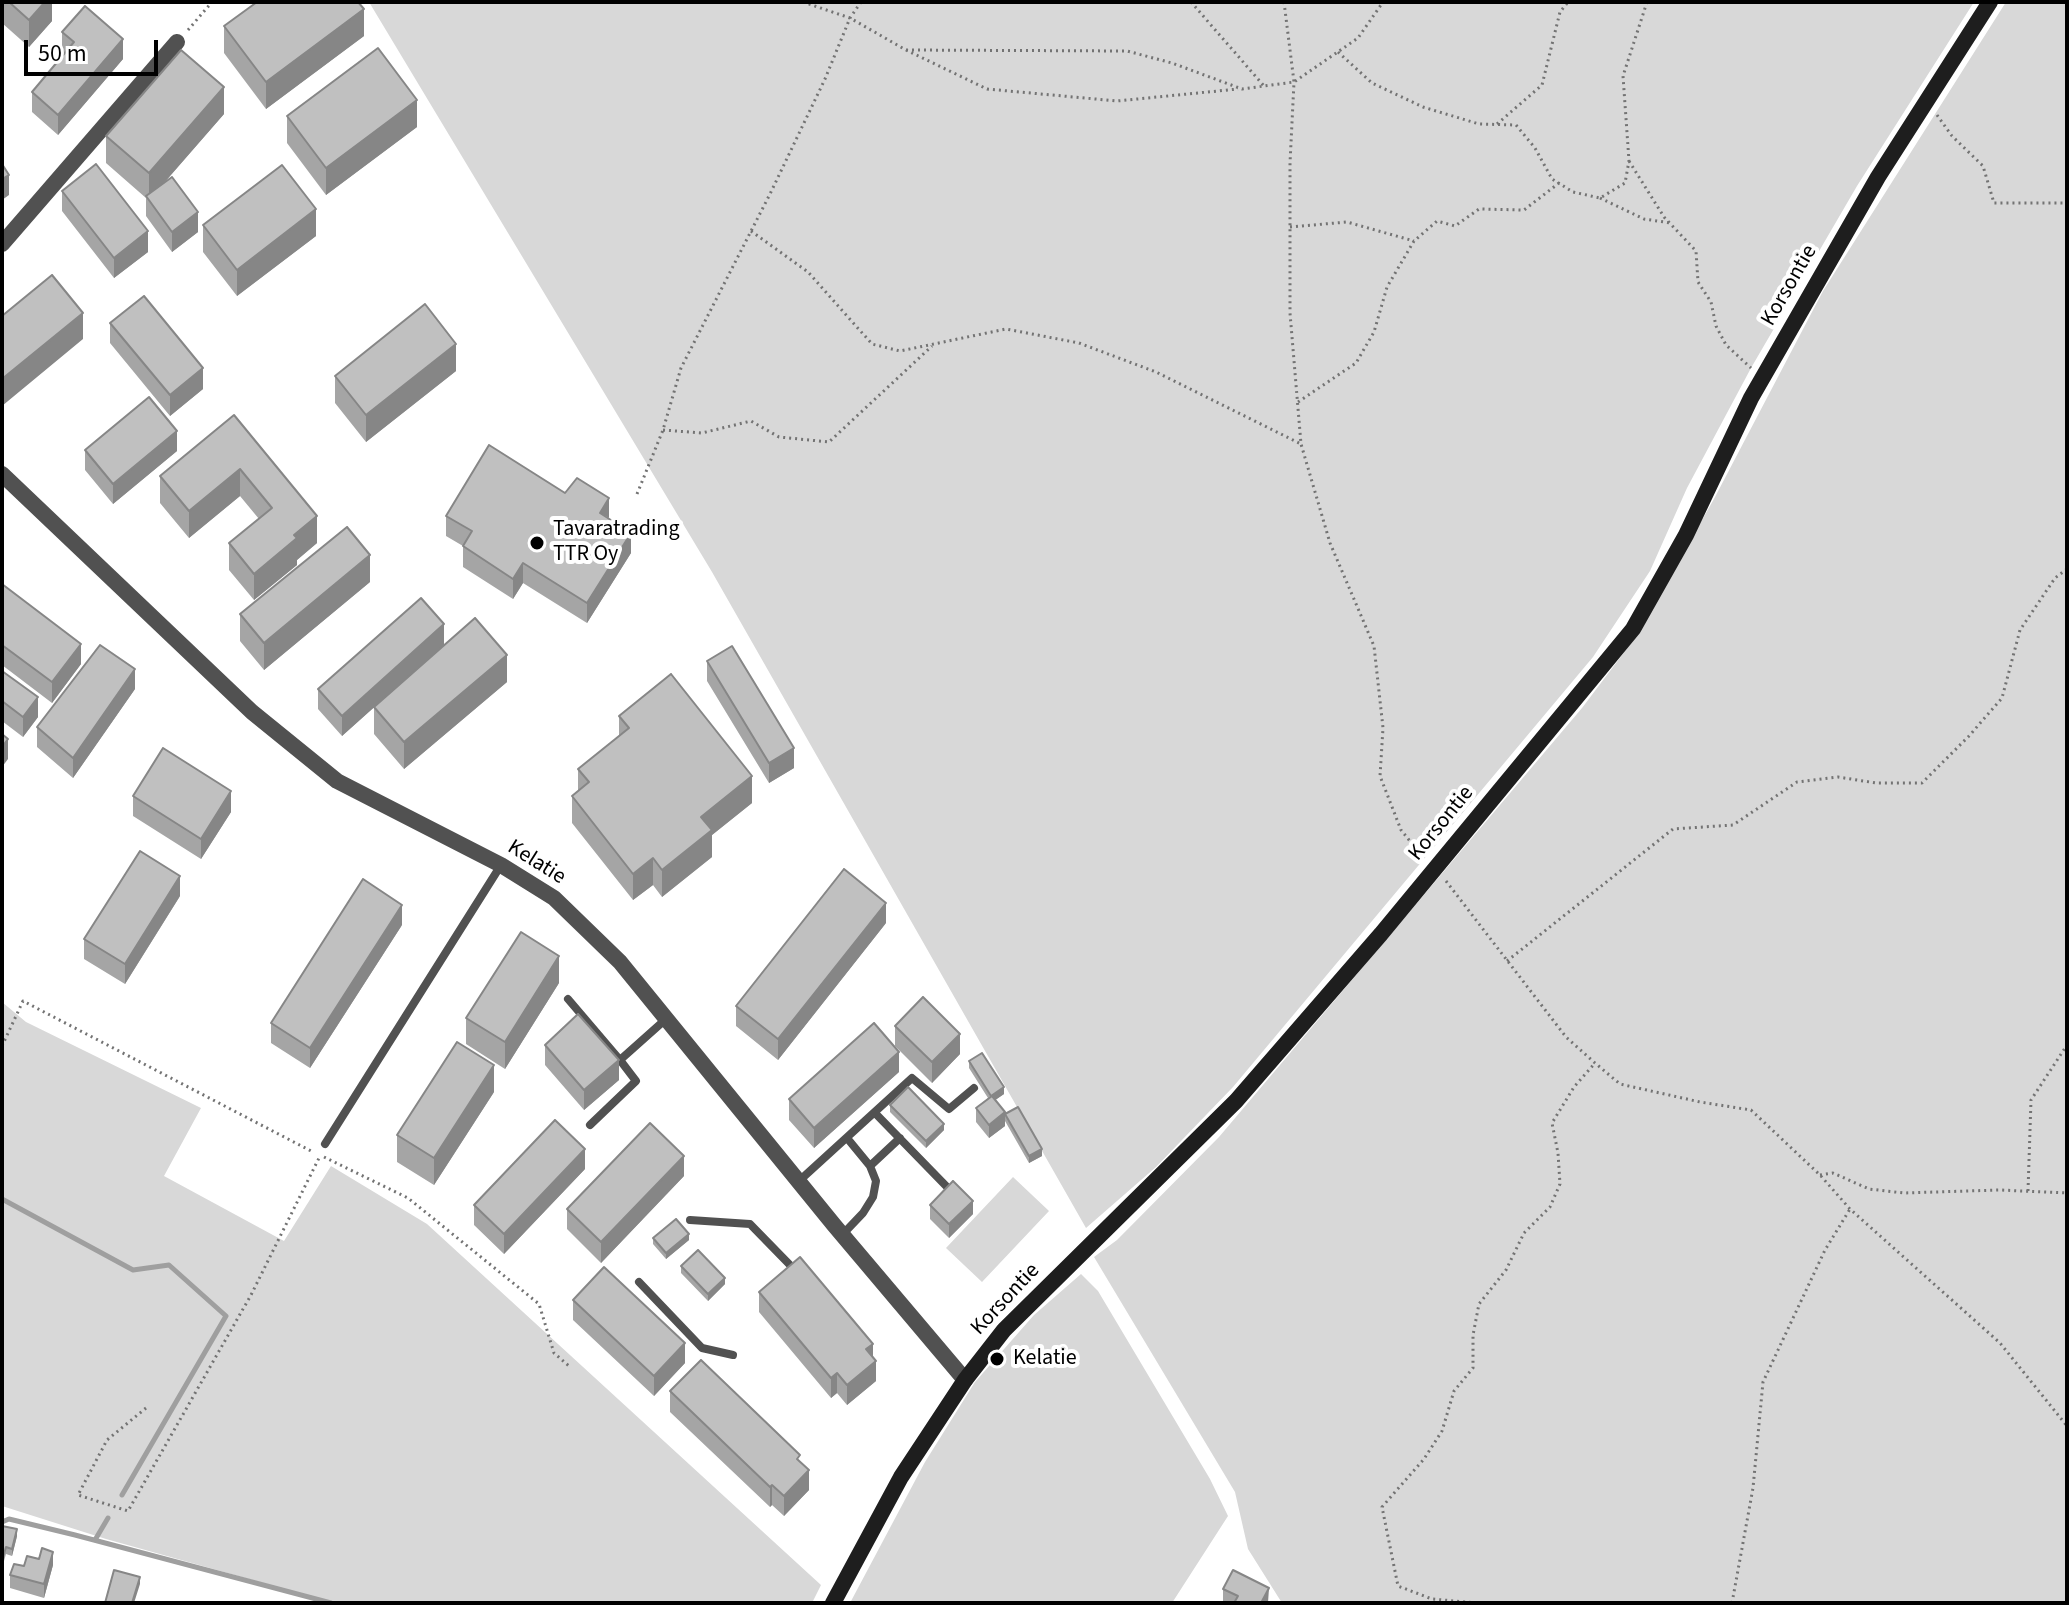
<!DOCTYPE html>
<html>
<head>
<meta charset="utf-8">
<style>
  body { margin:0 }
  #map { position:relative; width:2069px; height:1605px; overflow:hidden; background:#fff; font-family:"Source Sans 3",sans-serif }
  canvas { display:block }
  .frame { position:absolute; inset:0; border:4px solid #000; pointer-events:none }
  .scale { position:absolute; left:24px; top:40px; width:134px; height:36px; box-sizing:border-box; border:4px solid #000; border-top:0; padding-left:10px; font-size:24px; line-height:28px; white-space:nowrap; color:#000; -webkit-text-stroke:6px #fff; paint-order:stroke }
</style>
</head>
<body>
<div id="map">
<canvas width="2069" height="1605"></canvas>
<div class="frame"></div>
<div class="scale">50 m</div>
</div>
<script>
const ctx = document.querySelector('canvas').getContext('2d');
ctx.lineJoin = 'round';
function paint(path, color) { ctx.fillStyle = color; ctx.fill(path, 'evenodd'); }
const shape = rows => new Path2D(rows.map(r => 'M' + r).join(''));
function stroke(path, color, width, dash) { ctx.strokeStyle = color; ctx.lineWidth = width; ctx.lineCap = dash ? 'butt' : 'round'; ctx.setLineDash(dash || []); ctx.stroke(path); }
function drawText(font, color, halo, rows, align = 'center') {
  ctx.font = font + ' "Source Sans 3",sans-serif'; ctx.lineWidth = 8; ctx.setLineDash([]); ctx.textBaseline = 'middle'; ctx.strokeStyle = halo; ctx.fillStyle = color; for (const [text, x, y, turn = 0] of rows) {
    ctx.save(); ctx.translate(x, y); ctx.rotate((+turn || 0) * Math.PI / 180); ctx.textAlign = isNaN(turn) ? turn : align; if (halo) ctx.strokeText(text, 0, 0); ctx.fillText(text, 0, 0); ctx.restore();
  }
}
paint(shape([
  [369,2,1974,2,1857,186,1751,368,1687,488,1650,571,1593,657,1233,1087,1156,1167,1086,1228,712,572],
  [2006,2,2067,2,2067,1603,1282,1603,1248,1549,1235,1492,1094,1257,1117,1240,1219,1137,1582,708,1638,634,1715,497,1823,291],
  [2,1002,26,1022,201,1108,164,1176,284,1241,331,1166,427,1224,821,1585,812,1603,335,1603,106,1539,2,1506],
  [1013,1177,1049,1211,982,1282,946,1248],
  [1081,1274,1098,1291,1210,1479,1228,1516,1172,1603,850,1603,925,1462,975,1382,1034,1315]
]), '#d8d8d8');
stroke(shape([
  [2,1199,133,1270,169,1265,226,1316,122,1495],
  [2,1522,9,1519,75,1535,331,1603],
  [95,1540,108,1518]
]), '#9f9f9f', 5);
stroke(shape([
  [803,2,850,18,906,50,987,89,1117,101,1238,89],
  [1191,2,1264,86],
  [1284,2,1294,82,1290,163,1290,313,1301,444,1330,543,1374,646,1383,728,1380,776,1401,830,1422,856],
  [188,30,212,2],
  [906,50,1127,51,1172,63,1242,89,1294,82,1358,38,1383,2],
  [1338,52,1372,83,1423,107,1479,124,1516,125,1535,148,1552,179,1573,192,1600,198,1625,183,1629,161,1623,76,1647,2],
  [1937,115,1952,136,1983,166,1994,203,2067,203],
  [1497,124,1542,85,1560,12,1568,2],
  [1629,161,1664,217,1696,251,1698,282,1711,302,1716,326,1726,345,1751,368],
  [1600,198,1644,219,1671,223],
  [1290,227,1347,222,1414,241],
  [751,231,808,272,872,344,900,351,1006,329,1079,343,1156,372,1301,444],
  [1298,402,1356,363,1374,332,1387,287,1414,241,1437,221,1455,226,1479,209,1524,210,1559,183],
  [663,430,702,433,751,421,779,437,829,442,932,346],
  [637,494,663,430,681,368,770,194,825,79,850,18,861,2],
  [1446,881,1566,1037,1595,1063,1620,1084,1700,1102,1751,1110,1820,1175,1850,1209,2000,1343,2067,1426],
  [1507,961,1673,829,1733,825,1797,782,1838,777,1876,783,1922,783,1969,736,2002,698,2020,630,2055,578,2067,569],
  [2,1046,23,1001,313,1152],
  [324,1157,408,1198,539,1304,554,1353,569,1366],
  [1820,1175,1833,1173,1869,1189,1904,1193,2000,1190,2067,1193],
  [2028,1191,2031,1100,2067,1045],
  [146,1408,107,1440,78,1495,128,1511,251,1295,320,1156],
  [1477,1603,1432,1599,1398,1586,1382,1507,1424,1459,1442,1431,1454,1391,1473,1368,1473,1335,1479,1304,1506,1270,1524,1233,1550,1207,1560,1184,1558,1153,1552,1123,1574,1087,1595,1063],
  [1732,1603,1753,1488,1763,1382,1825,1250,1850,1209]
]), '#737373', 3, [2, 4]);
stroke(shape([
  [568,999,620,1060,636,1081,590,1125],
  [620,1060,666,1019],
  [875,1113,949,1189],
  [325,1144,501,865],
  [870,1166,900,1138],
  [799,1181,912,1078,949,1109,974,1088],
  [690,1220,750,1224,790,1265],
  [843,1234,863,1213,873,1197,876,1181,870,1166,847,1138],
  [639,1282,702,1348,733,1355]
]), '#515151', 8);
stroke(shape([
  [2,244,177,42],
  [2,474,252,712,337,781,501,865,554,898,620,962,834,1225,965,1380]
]), '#515151', 16);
stroke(shape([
  [833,1603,901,1477,965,1380,1004,1330,1236,1101,1381,934,1633,629,1686,535,1751,398,1878,177,1990,2]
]), '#1e1e1e', 16);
paint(shape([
  [2,2,52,2,52,21,29,47,2,23],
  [224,26,364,36,266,109,224,53],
  [62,32,123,59,58,135,32,112,32,92,64,54,62,52],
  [224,114,164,183,198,232,172,252,146,216,146,198,106,163,106,136],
  [287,116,417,127,326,195,287,143],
  [62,191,148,252,114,278,62,211],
  [203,225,316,236,237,296,203,252],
  [110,323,203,389,170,416,110,343],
  [456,371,366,442,335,403,335,376],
  [234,415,317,543,297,560,297,565,254,600,229,570,229,543,259,519,240,496,189,538,160,503,160,476],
  [85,450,177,451,113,504,85,470],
  [565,493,609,519,631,553,587,623,523,583,513,599,463,567,463,546,446,536,446,516],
  [370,582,264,670,240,641,240,614],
  [2,584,81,664,52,703,2,665],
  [444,645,507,682,404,769,374,734,374,707,342,736,318,709,318,689],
  [707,661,794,768,769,783,707,681],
  [2,671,38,717,23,737,2,721],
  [135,689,73,778,37,747,37,727],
  [619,716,752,803,712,835,712,857,662,897,653,885,633,900,572,823,572,796,578,791,578,769,619,736],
  [133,796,231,812,201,859,133,816],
  [180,896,125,984,84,959,84,939],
  [886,923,778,1060,736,1026,736,1006],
  [402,925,310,1068,271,1043,271,1023],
  [559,983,505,1069,466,1044,466,1018],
  [895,1026,960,1054,932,1083,895,1046],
  [545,1045,619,1080,584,1110,545,1065],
  [969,1061,1004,1094,995,1100,1005,1126,989,1138,976,1122,976,1108,988,1098,969,1068],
  [899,1072,814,1148,789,1120,789,1099],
  [494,1092,434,1185,397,1162,397,1135],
  [890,1105,944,1130,926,1148,890,1112],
  [1005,1114,1042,1156,1029,1163,1005,1121],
  [585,1169,504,1254,474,1225,474,1205],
  [684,1176,601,1263,567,1229,567,1209],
  [930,1205,973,1214,949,1238,930,1219],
  [653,1238,689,1240,666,1259,653,1244],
  [681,1266,725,1284,708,1301,681,1273],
  [759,1292,873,1357,876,1381,847,1405,837,1393,831,1398,759,1312],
  [573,1300,685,1363,654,1396,573,1320],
  [670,1391,800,1462,809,1490,784,1516,772,1505,770,1507,670,1412],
  [2,1526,17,1536,12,1556,6,1554,2,1568],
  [39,1559,53,1565,44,1598,10,1588,10,1575,24,1566],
  [1223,1589,1269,1602,1268,1603,1225,1603,1223,1602]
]), '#a5a5a5');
paint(shape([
  [39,2,52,2,52,21,29,47,29,20],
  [364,9,364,36,266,109,266,82],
  [123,39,123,59,58,135,58,115],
  [224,87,224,114,149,200,149,173],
  [417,100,417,127,326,195,326,168],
  [9,175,9,195,2,200,2,179],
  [316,209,316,236,237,296,237,270],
  [198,212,198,232,172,252,172,232],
  [148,231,148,252,114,278,114,258],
  [83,313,83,339,2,406,2,379],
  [456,344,456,371,366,442,366,415],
  [203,368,203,389,170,416,170,395],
  [177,431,177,451,113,504,113,484],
  [240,469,240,496,189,538,189,511],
  [609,498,609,518,600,513],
  [317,516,317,543,297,560,297,565,254,600,254,574,294,535],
  [631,533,631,553,587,623,587,603],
  [370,555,370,582,264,670,264,643],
  [523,563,523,583,513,599,513,579],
  [444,624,444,645,342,736,342,716],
  [81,644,81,664,52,703,52,682],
  [507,655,507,682,404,769,404,742],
  [135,669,135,689,73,778,73,758],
  [38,697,38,717,23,737,23,717],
  [8,739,8,759,2,767,2,747],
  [794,748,794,768,769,783,769,763],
  [752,776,752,803,712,835,712,857,662,897,662,870,701,817],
  [231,791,231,812,201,859,201,839],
  [653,858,653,885,633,900,633,874],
  [180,876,180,896,125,984,125,964],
  [886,903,886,923,778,1060,778,1039],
  [402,905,402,925,310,1068,310,1048],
  [559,956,559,983,505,1069,505,1042],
  [960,1034,960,1054,932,1083,932,1062],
  [899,1052,899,1072,814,1148,814,1128],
  [619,1060,619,1080,584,1110,584,1090],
  [494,1065,494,1092,434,1185,434,1158],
  [1004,1087,1004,1094,991,1103,991,1096],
  [1005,1112,1005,1126,989,1138,989,1125],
  [944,1124,944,1130,926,1148,926,1141],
  [585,1149,585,1169,504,1254,504,1234],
  [1042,1149,1042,1156,1029,1163,1029,1156],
  [684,1156,684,1176,601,1263,601,1242],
  [973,1201,973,1214,949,1238,949,1224],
  [689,1234,689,1240,666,1259,666,1253],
  [725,1278,725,1284,708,1301,708,1294],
  [685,1343,685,1363,654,1396,654,1376],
  [873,1344,873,1363,876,1361,876,1381,847,1405,847,1385,866,1349],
  [837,1373,837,1393,831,1398,831,1378],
  [809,1470,809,1490,784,1516,784,1496],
  [772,1485,772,1505,770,1507,770,1487],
  [17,1529,17,1536,12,1556,12,1549],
  [53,1552,53,1565,44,1598,44,1584],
  [140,1577,140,1584,134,1603,132,1603],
  [1269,1588,1268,1603,1261,1603]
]), '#868686');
const building = shape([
  [9,2,45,2,29,20,9,2],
  [257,2,358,2,364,9,266,82,224,26,257,2],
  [85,6,123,39,58,115,32,92,74,42,62,32,85,6],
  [378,48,417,100,326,168,287,116,378,48],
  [181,50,224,87,149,173,106,136,181,50],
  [2,164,9,175,2,179,2,164],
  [96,164,148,231,114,258,62,191,96,164],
  [282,165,316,209,237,270,203,225,282,165],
  [172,177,198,212,172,232,146,196,172,177],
  [52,275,83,313,2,379,2,316,52,275],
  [144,296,203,368,170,395,110,323,144,296],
  [425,304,456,344,366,415,335,376,425,304],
  [149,397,177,431,113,484,85,450,149,397],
  [234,415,317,516,294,535,297,538,254,574,229,543,272,508,240,469,189,511,160,476,234,415],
  [489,445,565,493,577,478,609,498,600,513,631,533,587,603,523,563,513,579,463,546,472,531,446,516,489,445],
  [347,527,370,555,264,643,240,614,347,527],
  [2,584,81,644,52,682,2,645,2,584],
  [421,598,444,624,342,716,318,689,421,598],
  [475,618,507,655,404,742,374,707,475,618],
  [100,645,135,669,73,758,37,727,100,645],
  [732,646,794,748,769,763,707,661,732,646],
  [2,671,38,697,23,717,2,701,2,671],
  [671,674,752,776,701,817,712,830,662,870,653,858,633,874,572,796,589,782,578,769,629,728,619,716,671,674],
  [2,734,8,739,2,747,2,734],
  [163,748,231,791,201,839,133,796,163,748],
  [140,851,180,876,125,964,84,939,140,851],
  [844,869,886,903,778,1039,736,1006,844,869],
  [363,879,402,905,310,1048,271,1023,363,879],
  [521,932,559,956,505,1042,466,1018,521,932],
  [923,997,960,1034,932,1062,895,1026,923,997],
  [578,1014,619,1060,584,1090,545,1045,578,1014],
  [874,1023,899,1052,814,1128,789,1099,874,1023],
  [457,1042,494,1065,434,1158,397,1135,457,1042],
  [982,1053,1004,1087,991,1096,969,1061,982,1053],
  [908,1087,944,1124,926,1141,890,1105,908,1087],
  [992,1096,1005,1112,989,1125,976,1108,992,1096],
  [1018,1107,1042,1149,1029,1156,1005,1114,1018,1107],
  [555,1120,585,1149,504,1234,474,1205,555,1120],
  [650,1123,684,1156,601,1242,567,1209,650,1123],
  [953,1181,973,1201,949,1224,930,1205,953,1181],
  [676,1219,689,1234,666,1253,653,1238,676,1219],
  [698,1250,725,1278,708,1294,681,1266,698,1250],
  [800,1257,873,1344,866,1349,876,1361,847,1385,837,1373,831,1378,759,1292,800,1257],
  [604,1267,685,1343,654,1376,573,1300,604,1267],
  [701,1360,800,1455,797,1459,809,1470,784,1496,772,1485,770,1487,670,1391,701,1360],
  [2,1526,17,1529,12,1549,6,1547,2,1561,2,1526],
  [42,1548,53,1552,44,1584,10,1575,14,1564,24,1566,27,1556,39,1559,42,1548],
  [114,1570,140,1577,132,1603,105,1603,114,1570],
  [1233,1570,1269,1588,1261,1603,1234,1603,1238,1596,1223,1589,1233,1570]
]);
paint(building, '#c0c0c0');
stroke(building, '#868686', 2);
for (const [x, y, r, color] of [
  [537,543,8,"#000"],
  [997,1359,8,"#000"]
]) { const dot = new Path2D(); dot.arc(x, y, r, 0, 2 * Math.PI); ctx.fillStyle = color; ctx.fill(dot); stroke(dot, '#fff', 3); }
drawText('22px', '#000', '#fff', [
  ["Korsontie",1790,286,-60],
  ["Korsontie",1442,824,-51],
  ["Kelatie",536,863,32],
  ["Korsontie",1006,1300,-47]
]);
drawText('22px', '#000', '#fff', [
  ["Tavaratrading",553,530],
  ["TTR Oy",553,555],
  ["Kelatie",1013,1359]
], 'left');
</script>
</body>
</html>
